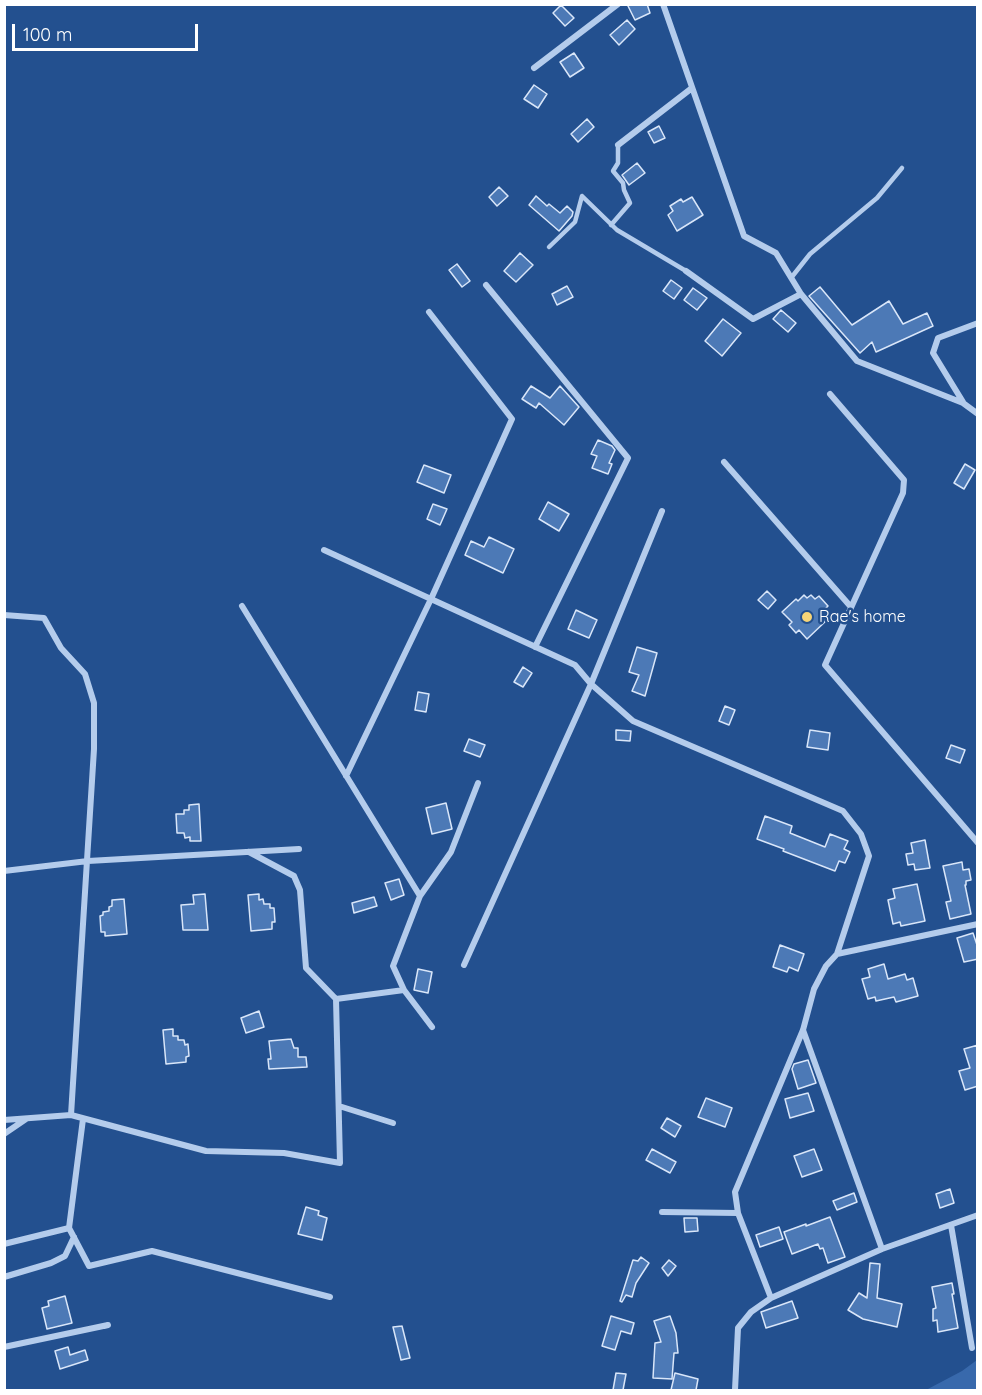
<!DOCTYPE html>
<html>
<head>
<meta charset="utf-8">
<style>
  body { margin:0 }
  #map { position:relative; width:982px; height:1395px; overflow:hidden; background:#23508f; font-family:Quicksand,sans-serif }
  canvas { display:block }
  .frame { position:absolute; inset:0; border:6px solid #fff; pointer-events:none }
  .scale { position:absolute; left:12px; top:24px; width:186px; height:27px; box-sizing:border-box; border:3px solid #fff; border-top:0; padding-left:8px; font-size:18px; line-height:21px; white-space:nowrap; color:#fff; -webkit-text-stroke:4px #23508f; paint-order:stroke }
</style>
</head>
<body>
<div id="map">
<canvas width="982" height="1395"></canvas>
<div class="frame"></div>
<div class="scale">100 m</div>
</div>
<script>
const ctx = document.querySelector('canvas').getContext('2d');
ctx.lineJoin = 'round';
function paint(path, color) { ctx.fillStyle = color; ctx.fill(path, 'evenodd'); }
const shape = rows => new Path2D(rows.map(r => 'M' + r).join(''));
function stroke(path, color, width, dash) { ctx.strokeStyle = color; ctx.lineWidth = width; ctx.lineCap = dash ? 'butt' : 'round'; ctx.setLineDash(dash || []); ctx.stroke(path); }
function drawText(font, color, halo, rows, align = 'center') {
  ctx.font = font + ' Quicksand,sans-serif'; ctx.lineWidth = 5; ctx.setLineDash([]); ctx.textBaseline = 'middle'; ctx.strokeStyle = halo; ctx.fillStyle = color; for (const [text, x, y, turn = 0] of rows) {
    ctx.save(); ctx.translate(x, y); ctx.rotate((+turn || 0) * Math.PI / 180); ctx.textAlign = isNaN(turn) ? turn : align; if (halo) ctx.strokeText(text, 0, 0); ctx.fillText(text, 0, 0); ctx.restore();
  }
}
paint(shape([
  [977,1360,977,1390,926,1390,962,1371]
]), '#3869ac');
const building = shape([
  [627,4,647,4,650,13,635,20,627,4],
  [561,5,574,18,565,26,553,13,561,5],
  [627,20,635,29,619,45,610,35,627,20],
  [574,53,584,68,570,77,560,62,574,53],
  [534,85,547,94,538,108,524,99,534,85],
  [587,119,594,127,578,142,571,134,587,119],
  [659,126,665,138,654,143,648,132,659,126],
  [637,163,645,173,629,185,622,175,637,163],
  [499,187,508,196,497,206,489,197,499,187],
  [536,196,547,206,549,204,560,213,567,206,573,212,572,216,559,231,529,205,536,196],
  [692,197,703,215,677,231,668,215,673,211,670,206,681,199,683,202,692,197],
  [520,253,533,265,516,282,504,271,520,253],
  [457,264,470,281,462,287,449,270,457,264],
  [671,280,682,288,674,299,663,291,671,280],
  [567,286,573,297,557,305,552,294,567,286],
  [820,287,852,325,889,301,903,324,927,313,933,326,876,352,872,342,860,353,809,296,820,287],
  [693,288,707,298,697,310,684,300,693,288],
  [781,310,796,323,788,332,773,319,781,310],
  [723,319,741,333,722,356,705,341,723,319],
  [531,386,550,398,560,386,579,407,564,425,539,403,536,408,522,399,531,386],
  [598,440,612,446,615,450,609,463,612,464,608,474,592,468,597,456,591,454,598,440],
  [965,464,975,470,964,489,954,483,965,464],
  [424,465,451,475,444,493,417,482,424,465],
  [548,502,569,514,559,531,539,519,548,502],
  [433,504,447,509,440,525,427,519,433,504],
  [489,537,514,549,503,573,465,555,471,541,484,547,489,537],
  [767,591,776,600,768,609,758,600,767,591],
  [804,595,807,598,811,595,815,599,819,596,828,606,825,609,829,613,827,616,829,618,807,639,799,630,796,633,789,625,792,622,782,612,796,599,798,601,804,595],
  [576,610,597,620,589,638,568,629,576,610],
  [637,647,657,653,645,696,632,691,639,675,629,672,637,647],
  [523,667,532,673,523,687,514,682,523,667],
  [418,692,429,694,426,712,415,710,418,692],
  [725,706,735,710,729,725,719,721,725,706],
  [616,730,631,731,630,741,616,740,616,730],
  [810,730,830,733,828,750,807,747,810,730],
  [469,739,485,745,480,757,464,751,469,739],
  [951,745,965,750,960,763,946,758,951,745],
  [446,803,452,829,432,834,426,808,446,803],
  [199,804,201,841,190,841,190,837,185,838,184,833,177,833,176,814,184,814,184,810,189,810,189,805,199,804],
  [765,816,792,826,790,833,825,847,830,834,848,841,844,849,850,852,845,863,839,861,835,871,783,851,784,849,757,839,765,816],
  [925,840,930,868,915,870,914,864,908,865,906,854,913,853,911,843,925,840],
  [962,862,963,870,969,869,971,880,966,881,966,885,965,885,971,914,950,919,946,902,951,901,943,866,962,862],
  [399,879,404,895,391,900,385,883,399,879],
  [917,884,925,921,901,926,900,922,893,924,888,900,895,898,893,889,917,884],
  [205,894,208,930,183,930,181,905,194,904,193,895,205,894],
  [259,894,259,900,263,899,264,904,270,904,270,908,274,908,275,922,272,922,272,929,251,931,248,895,259,894],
  [374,897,377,906,354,913,352,903,374,897],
  [124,899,127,934,105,936,105,932,101,932,100,916,103,915,103,912,109,911,109,907,112,906,112,900,124,899],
  [973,933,978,948,978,959,964,962,957,938,973,933],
  [780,945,804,954,798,971,789,967,787,972,773,967,780,945],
  [884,964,888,979,905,974,907,980,913,978,918,996,896,1002,894,997,876,1001,875,997,868,999,862,979,870,977,868,969,884,964],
  [418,969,432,972,428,993,414,990,418,969],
  [259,1011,264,1027,246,1033,241,1018,259,1011],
  [173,1029,173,1036,178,1036,178,1040,184,1040,185,1045,188,1044,189,1056,186,1057,186,1062,166,1064,163,1030,173,1029],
  [291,1039,294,1048,298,1048,298,1057,306,1057,307,1067,269,1069,268,1059,271,1059,269,1041,291,1039],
  [978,1045,978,1086,965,1090,959,1071,970,1068,964,1049,978,1045],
  [808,1060,816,1083,798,1089,792,1069,794,1064,808,1060],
  [808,1093,814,1111,790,1118,785,1099,808,1093],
  [706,1098,732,1108,725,1127,698,1117,706,1098],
  [667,1118,681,1126,675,1137,661,1128,667,1118],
  [652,1149,676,1162,670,1173,646,1160,652,1149],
  [814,1149,822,1170,802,1177,794,1156,814,1149],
  [950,1189,954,1203,940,1208,936,1194,950,1189],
  [854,1193,857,1202,837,1210,833,1201,854,1193],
  [306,1207,319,1211,318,1215,327,1218,322,1240,298,1234,306,1207],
  [830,1217,845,1257,828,1263,823,1248,820,1249,818,1244,792,1254,784,1232,806,1224,806,1226,830,1217],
  [684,1218,697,1218,698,1231,685,1232,684,1218],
  [779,1227,783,1239,760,1247,756,1235,779,1227],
  [641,1257,649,1263,636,1283,632,1297,626,1295,622,1302,620,1301,633,1260,638,1261,641,1257],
  [669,1260,676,1266,668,1276,662,1268,669,1260],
  [870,1263,880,1264,877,1298,902,1304,897,1327,863,1319,848,1310,859,1293,867,1298,870,1263],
  [952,1283,954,1294,952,1294,958,1328,938,1332,937,1320,933,1321,933,1309,936,1308,932,1287,952,1283],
  [65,1296,72,1323,47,1329,42,1308,49,1306,48,1301,65,1296],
  [792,1301,798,1318,766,1328,761,1312,792,1301],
  [611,1316,634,1323,631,1334,621,1331,615,1350,602,1346,611,1316],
  [670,1316,676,1333,678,1353,674,1353,672,1379,653,1378,655,1343,661,1342,654,1321,670,1316],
  [402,1326,410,1358,401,1360,393,1327,402,1326],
  [68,1347,70,1355,85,1350,88,1360,60,1369,55,1351,68,1347],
  [616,1373,626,1374,623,1390,613,1390,616,1373],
  [675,1373,698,1379,696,1390,671,1390,675,1373]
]);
paint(building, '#4c79b6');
stroke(building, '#d9e6f9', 1.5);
stroke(shape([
  [611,225,630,203,624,190,623,183,613,171,618,163,618,145],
  [549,247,575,222,582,196,617,230,686,271],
  [791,278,810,254,877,198,902,168]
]), '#b4ccec', 4.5);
stroke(shape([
  [663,4,744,236,776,253,801,294,857,361,963,403,978,414],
  [534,68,618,4],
  [618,145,692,88],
  [686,271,753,319,801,294],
  [486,285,628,458,535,647],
  [830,394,904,480,903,493,825,665,978,843],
  [963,402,933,353,938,338,978,323],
  [724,462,851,607],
  [324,550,575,665,591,684,633,721,843,811,861,834,869,856,837,954,826,966,814,989,803,1030,735,1192,738,1213,771,1298],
  [242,606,420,896],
  [4,615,44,618,61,648,85,674,94,703,94,749,71,1115],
  [346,776,431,599,512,419,429,312],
  [4,871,88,861,299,849],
  [837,954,978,924],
  [464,965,591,684,662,511],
  [336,999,404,990],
  [432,1027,404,990,393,966,420,896,451,852,478,783],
  [803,1030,882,1249],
  [339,1106,393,1123],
  [83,1119,69,1228,89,1266,152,1251,330,1297],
  [4,1120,71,1115,206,1151,284,1153,340,1163,336,999,306,968,300,890,294,876,249,852],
  [4,1134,26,1119],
  [662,1212,738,1213],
  [951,1225,972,1348],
  [4,1244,69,1228],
  [4,1277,51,1263,65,1256,74,1237],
  [4,1347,108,1325,104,1326],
  [735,1390,738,1328,751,1312,771,1298,882,1249,978,1215]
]), '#b4ccec', 6);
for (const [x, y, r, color] of [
  [807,617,6,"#f6d477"]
]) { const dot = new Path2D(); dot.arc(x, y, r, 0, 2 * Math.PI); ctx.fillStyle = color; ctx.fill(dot); stroke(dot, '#23508f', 2); }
drawText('16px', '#fff', '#23508f', [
  ["Rae's home",819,617]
], 'left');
</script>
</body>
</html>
